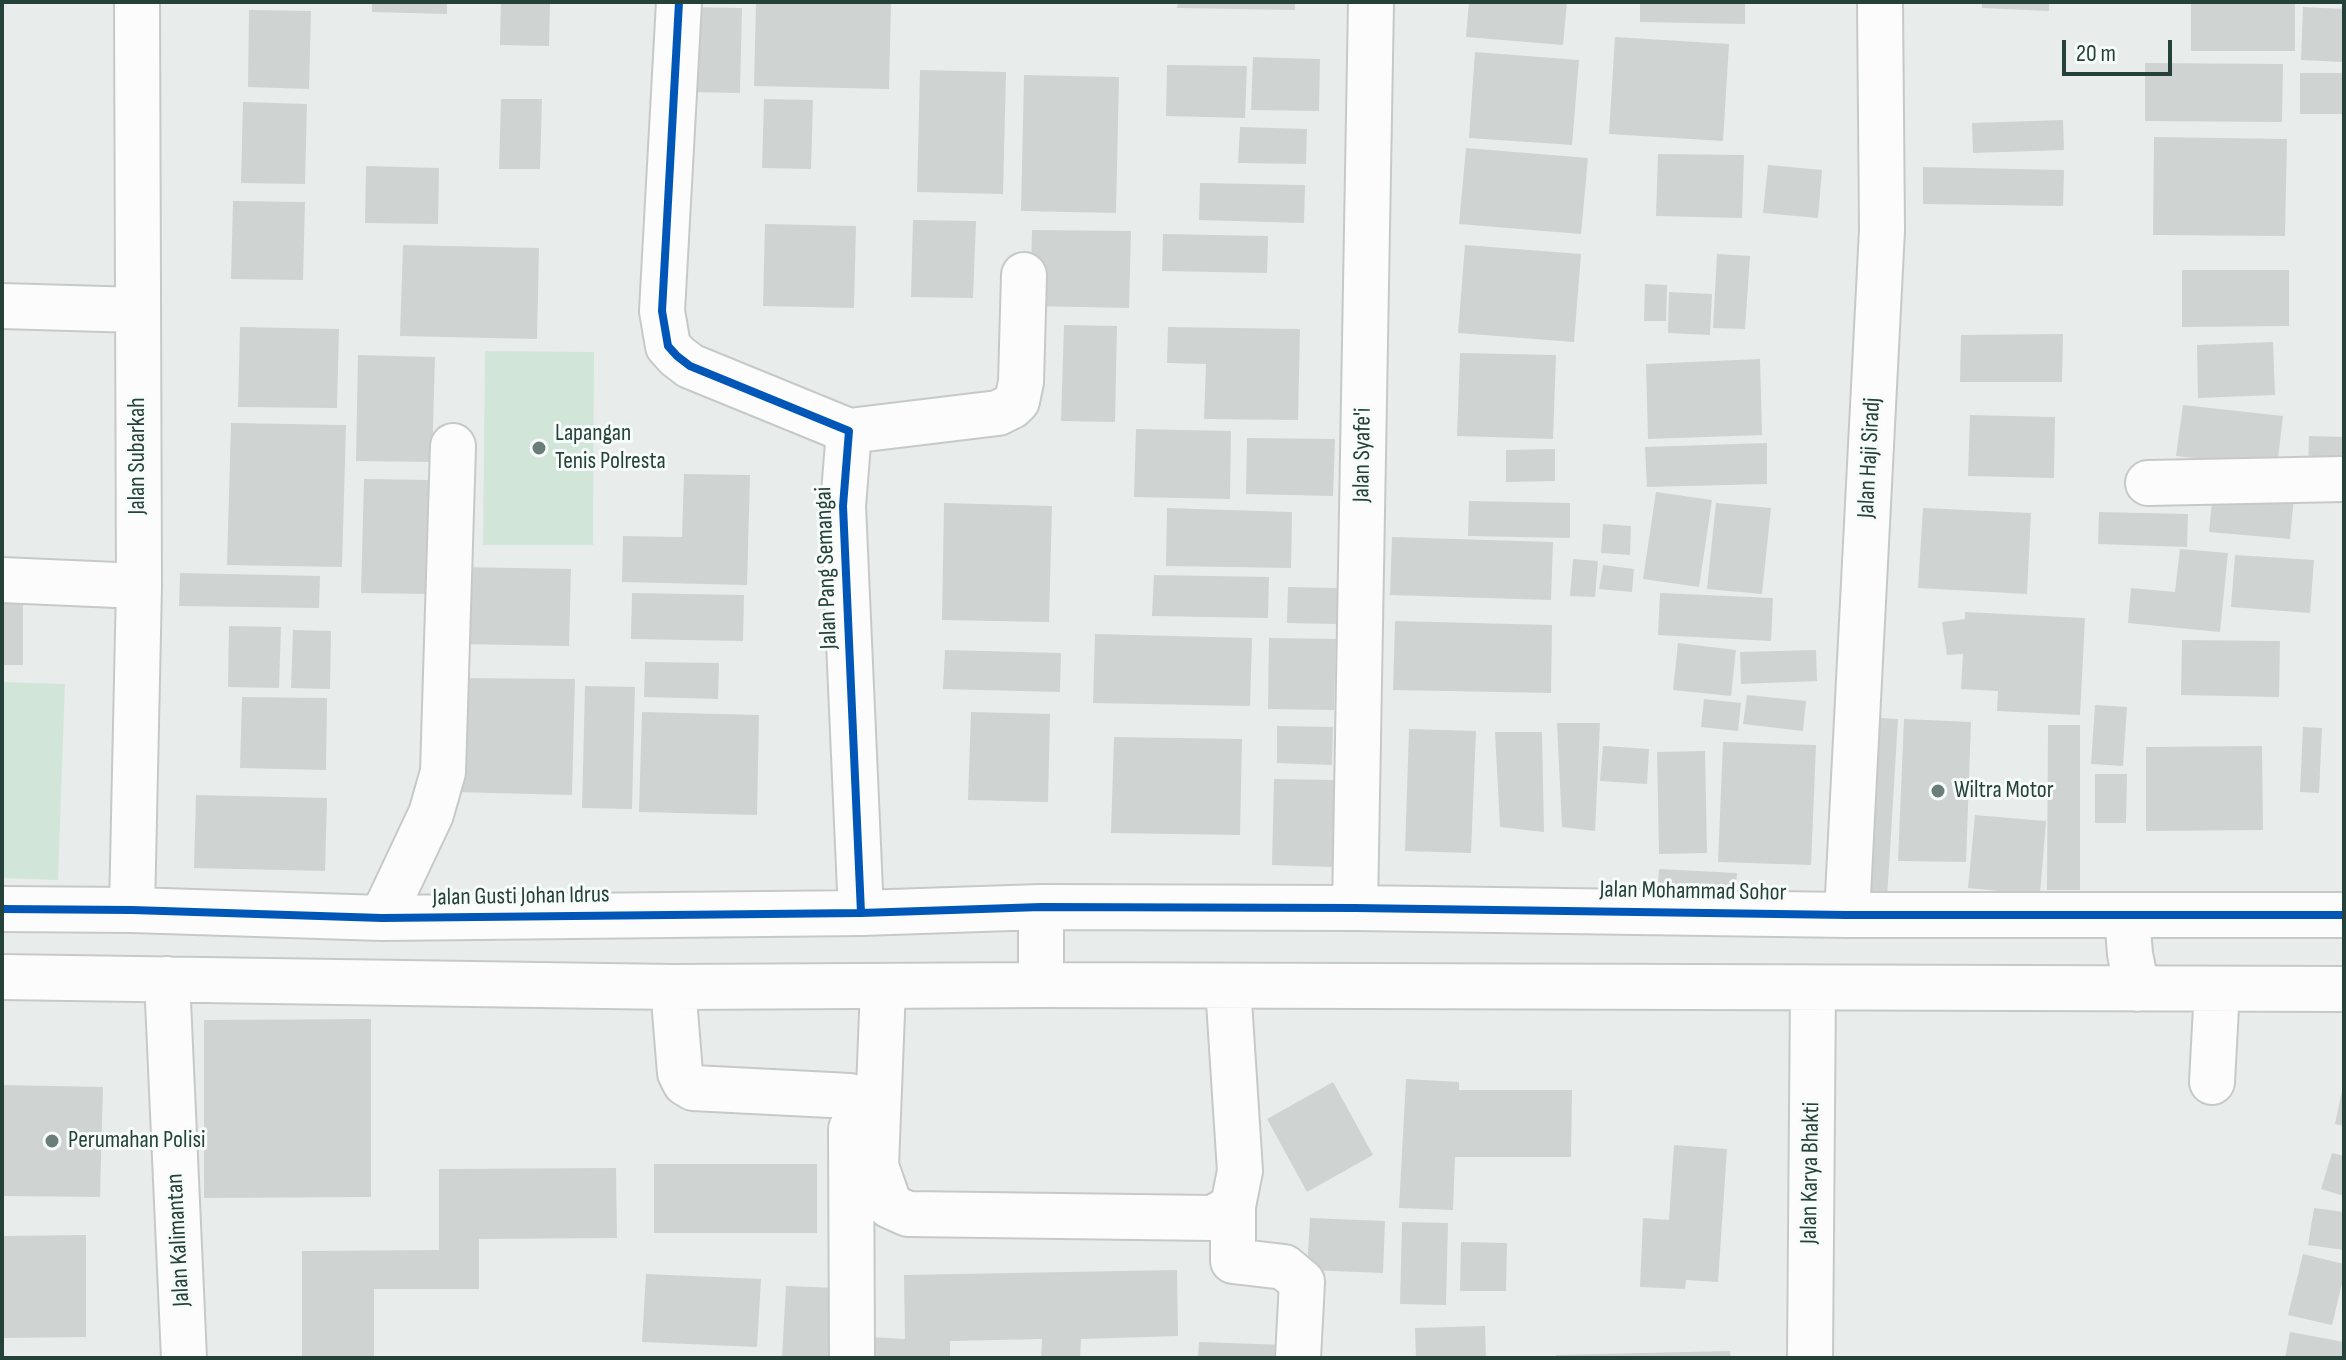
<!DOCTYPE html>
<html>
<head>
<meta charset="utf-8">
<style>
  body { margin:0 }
  #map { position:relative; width:2346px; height:1360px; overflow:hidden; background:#e8edeb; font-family:"Sofia Sans Condensed",sans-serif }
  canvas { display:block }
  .frame { position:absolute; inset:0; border:4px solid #24423a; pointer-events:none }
  .scale { position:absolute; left:2062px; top:40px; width:110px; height:36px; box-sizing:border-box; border:4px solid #24423a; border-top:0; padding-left:10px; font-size:24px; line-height:28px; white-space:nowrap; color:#24423a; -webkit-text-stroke:6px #f7fbf9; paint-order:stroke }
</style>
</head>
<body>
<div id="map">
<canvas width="2346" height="1360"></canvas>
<div class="frame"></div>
<div class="scale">20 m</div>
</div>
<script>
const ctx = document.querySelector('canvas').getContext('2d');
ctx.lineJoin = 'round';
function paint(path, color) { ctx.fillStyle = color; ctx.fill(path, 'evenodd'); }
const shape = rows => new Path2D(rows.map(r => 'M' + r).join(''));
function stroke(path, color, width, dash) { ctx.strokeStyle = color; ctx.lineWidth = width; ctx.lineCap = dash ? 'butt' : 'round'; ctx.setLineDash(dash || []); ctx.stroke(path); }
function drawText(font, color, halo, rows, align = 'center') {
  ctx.font = font + ' "Sofia Sans Condensed",sans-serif'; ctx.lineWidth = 6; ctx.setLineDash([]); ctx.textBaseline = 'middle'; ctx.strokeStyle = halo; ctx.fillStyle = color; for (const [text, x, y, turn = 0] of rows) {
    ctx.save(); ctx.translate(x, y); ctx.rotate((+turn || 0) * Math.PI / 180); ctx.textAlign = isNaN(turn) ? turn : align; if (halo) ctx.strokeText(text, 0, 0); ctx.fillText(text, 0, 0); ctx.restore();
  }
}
paint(shape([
  [485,351,594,352,593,545,483,545],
  [2,682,65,684,58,880,2,878]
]), '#d1e6d8');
paint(shape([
  [372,2,447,2,447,14,372,12],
  [501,2,550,2,549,46,500,45],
  [756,2,891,2,889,89,754,86],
  [1178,2,1295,2,1295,10,1177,8],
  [1469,2,1567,2,1563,45,1466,37],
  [1640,2,1745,2,1745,24,1640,22],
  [1982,2,2049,2,2049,11,1982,8],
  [2191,2,2295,2,2295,51,2191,51],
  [685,7,742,8,740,93,683,92],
  [2303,7,2344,9,2344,62,2301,60],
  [249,10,311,11,309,89,248,87],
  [1615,37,1729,44,1723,141,1609,134],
  [1475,52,1579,60,1572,145,1469,138],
  [1253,57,1320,59,1319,111,1251,110],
  [2145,63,2283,64,2282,122,2145,121],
  [1167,65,1247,66,1245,118,1166,116],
  [920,70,1006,72,1003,194,917,192],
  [2300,73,2342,73,2342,114,2300,114],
  [1024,75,1119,77,1116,213,1021,211],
  [501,99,542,99,540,169,499,169],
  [764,99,813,100,811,169,762,168],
  [243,102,307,104,305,184,241,183],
  [2063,120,2064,150,1973,153,1972,123],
  [1240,127,1307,129,1306,164,1238,163],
  [2154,137,2287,139,2285,236,2153,235],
  [1466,148,1588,158,1581,234,1459,224],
  [1658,154,1744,155,1742,218,1656,216],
  [1768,165,1822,170,1818,218,1763,213],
  [366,166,439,168,438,224,365,223],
  [1923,167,2064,170,2063,206,1923,204],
  [1200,183,1305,185,1304,223,1199,220],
  [233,201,305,202,303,280,231,279],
  [913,220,976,221,973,298,911,297],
  [765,224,856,226,854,308,763,306],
  [1032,230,1131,231,1129,308,1030,306],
  [1163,234,1268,236,1267,273,1162,271],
  [403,245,539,248,537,339,400,336],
  [1465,245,1581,254,1574,342,1458,333],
  [1717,254,1750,256,1745,329,1713,328],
  [2182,270,2289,270,2289,326,2182,327],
  [1645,284,1667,285,1666,321,1644,321],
  [1669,292,1712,294,1710,335,1668,333],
  [1064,325,1117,326,1115,422,1061,421],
  [240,327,339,329,337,408,238,407],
  [1168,327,1300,329,1298,420,1204,419,1206,364,1167,363],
  [2063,334,2062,382,1960,382,1961,335],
  [2273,342,2275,395,2198,398,2197,345],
  [1460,353,1556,355,1553,439,1457,436],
  [358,355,435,357,432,462,356,461],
  [1760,359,1762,435,1648,439,1646,364],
  [2183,405,2283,416,2277,467,2176,456],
  [1970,415,2055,417,2054,478,1968,476],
  [231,423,346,425,342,567,227,565],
  [1136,429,1231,431,1230,499,1134,497],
  [2309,436,2344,437,2344,470,2308,470],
  [1247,438,1335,439,1333,496,1246,494],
  [1767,443,1767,484,1647,487,1645,447],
  [1555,449,1555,481,1506,482,1506,450],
  [684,474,750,475,747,585,622,582,623,536,682,537],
  [364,479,432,480,429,594,361,593],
  [2213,491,2294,497,2290,539,2209,532],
  [1656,492,1712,500,1699,587,1643,579],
  [1469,501,1570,503,1570,538,1468,536],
  [944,503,1052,506,1049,622,942,620],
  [1716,503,1771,508,1762,594,1707,589],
  [1167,508,1292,512,1291,568,1166,566],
  [1923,508,2031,513,2027,594,1918,588],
  [2099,512,2188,514,2187,547,2098,544],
  [1603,524,1631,526,1630,555,1601,553],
  [1392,537,1553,542,1551,600,1390,595],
  [2180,549,2228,553,2220,632,2128,623,2131,588,2175,592],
  [2235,555,2314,560,2310,613,2231,607],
  [1573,559,1598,561,1595,597,1570,596],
  [1603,565,1634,569,1632,592,1599,589],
  [459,567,571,569,569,646,457,644],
  [180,573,320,576,319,608,179,606],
  [1154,575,1269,577,1268,618,1152,616],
  [1288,587,1338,588,1337,624,1287,623],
  [632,593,744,595,743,641,631,639],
  [1660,593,1773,598,1771,641,1658,635],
  [2,601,23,601,23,665,2,665],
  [1965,612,2085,618,2080,715,1997,711,1998,691,1961,689,1963,654,1947,655,1942,622,1965,619],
  [1395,621,1552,625,1551,693,1393,690],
  [229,626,281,627,279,688,228,687],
  [293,630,331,631,330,689,291,688],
  [1095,634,1252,638,1250,706,1093,703],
  [1269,638,1336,639,1334,710,1268,709],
  [2182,640,2280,641,2279,697,2181,695],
  [1678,643,1736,650,1731,696,1673,690],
  [945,650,1061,653,1060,692,943,689],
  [1816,650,1817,681,1741,684,1740,652],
  [645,662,719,663,718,699,644,697],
  [456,678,575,679,572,795,453,792],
  [585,686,635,687,632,809,582,808],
  [1747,695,1806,701,1803,731,1743,724],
  [242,697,327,698,326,770,240,768],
  [1704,699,1741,703,1738,731,1701,727],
  [2095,705,2127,707,2123,766,2091,764],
  [642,712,759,715,757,815,639,812],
  [971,712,1050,714,1048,802,968,800],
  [1864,717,1898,719,1887,899,1852,897],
  [1904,719,1971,722,1966,862,1898,861],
  [1557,723,1600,723,1595,831,1562,827],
  [2048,725,2080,725,2080,890,2047,890],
  [1277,726,1333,727,1332,765,1277,763],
  [2303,727,2322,728,2319,793,2300,792],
  [1409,729,1476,731,1471,853,1405,851],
  [1495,732,1542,732,1544,832,1500,827],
  [1114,737,1242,739,1240,835,1111,833],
  [1723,742,1816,745,1811,865,1718,862],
  [1603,746,1649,749,1647,784,1600,781],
  [2262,746,2263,830,2146,831,2146,747],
  [1705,751,1707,853,1659,854,1657,752],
  [2095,774,2127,774,2126,823,2095,823],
  [1274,779,1335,780,1332,867,1272,865],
  [196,795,327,798,325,871,194,868],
  [1975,815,2046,821,2040,895,1968,888],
  [1659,869,1737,873,1735,901,1657,898],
  [371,1019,371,1197,204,1198,204,1020],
  [1406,1079,1459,1082,1459,1090,1572,1090,1571,1157,1455,1157,1453,1210,1399,1208],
  [1333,1082,1373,1155,1307,1192,1267,1119],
  [2,1085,103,1087,100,1197,2,1196],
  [2343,1086,2344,1086,2344,1126,2335,1124],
  [1674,1145,1727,1149,1718,1282,1686,1280,1685,1289,1640,1287,1643,1218,1669,1220],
  [2332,1153,2344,1156,2344,1196,2321,1189],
  [654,1164,817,1164,817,1233,654,1233],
  [616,1168,617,1238,479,1239,479,1289,374,1289,374,1358,302,1358,302,1251,439,1250,439,1169],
  [2314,1208,2344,1212,2344,1250,2308,1245],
  [1310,1218,1385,1221,1383,1273,1307,1270],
  [1402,1222,1448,1223,1446,1305,1400,1304],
  [86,1235,86,1337,2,1338,2,1236],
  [1461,1242,1507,1243,1506,1291,1460,1291],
  [2303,1254,2344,1264,2344,1275,2332,1325,2288,1315],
  [1177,1270,1178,1336,1081,1339,1080,1358,1041,1358,1042,1339,950,1341,950,1358,869,1358,871,1337,905,1339,904,1275],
  [646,1274,761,1279,757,1347,642,1342],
  [786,1286,839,1288,836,1358,782,1358],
  [1485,1326,1486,1358,1416,1358,1415,1328],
  [2290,1332,2344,1342,2344,1358,2285,1358],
  [1199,1342,1287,1345,1286,1358,1198,1358],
  [1730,1351,1731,1358,1556,1358,1556,1355]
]), '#cfd4d2');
const minor = shape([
  [679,2,662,311,668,346,677,356,690,366,849,431,843,506,861,913],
  [2,306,138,310],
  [849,431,998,413,1012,406,1017,401,1021,382,1024,275],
  [2148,483,2344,479],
  [2,580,139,586],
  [1355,908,1371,2],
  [2,909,132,910,382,918,861,913,1041,907,1355,908,1847,915,2344,915],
  [132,910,139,586,137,2],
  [1847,915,1882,230,1880,2],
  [2127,916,2130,954,2137,989],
  [382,918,431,814,443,772,453,446],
  [2,977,673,987,1041,985,2344,989],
  [167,979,184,1358],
  [1041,985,1041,907],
  [673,987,680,1073,685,1083,693,1088,850,1096],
  [883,987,876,1166,890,1206,908,1214,1213,1218,1233,1206,1240,1171,1228,986],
  [2212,1082,2217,989],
  [851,1129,852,1358],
  [1233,1206,1233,1261,1284,1267,1302,1282,1298,1358],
  [1810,1358,1813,988]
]);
stroke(minor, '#c5cac8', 48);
stroke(minor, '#fcfcfc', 44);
stroke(shape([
  [679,2,662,311,668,346,677,356,690,366,849,431,843,506,861,913],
  [2,909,132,910,382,918,861,913,1041,907,1355,908,1847,915,2344,915]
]), '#0057b8', 8);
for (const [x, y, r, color] of [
  [539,448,8,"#697e78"],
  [1938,791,8,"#697e78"],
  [52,1141,8,"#697e78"]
]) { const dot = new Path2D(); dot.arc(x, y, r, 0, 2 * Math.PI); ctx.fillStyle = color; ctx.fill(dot); stroke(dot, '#f7fbf9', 3); }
drawText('24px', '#24423a', '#f7fbf9', [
  ["Lapangan",555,434],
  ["Tenis Polresta",555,462],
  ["Wiltra Motor",1954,791],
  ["Perumahan Polisi",68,1141]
], 'left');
drawText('24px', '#24423a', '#f7fbf9', [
  ["Jalan Syafe'i",1363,455,-89],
  ["Jalan Subarkah",138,456,-90],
  ["Jalan Haji Siradj",1870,458,-87],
  ["Jalan Pang Semangai",827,568,-92],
  ["Jalan Mohammad Sohor",1693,892,1],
  ["Jalan Gusti Johan Idrus",521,897,-1],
  ["Jalan Karya Bhakti",1811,1173,-89],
  ["Jalan Kalimantan",179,1240,-93]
]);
</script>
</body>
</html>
